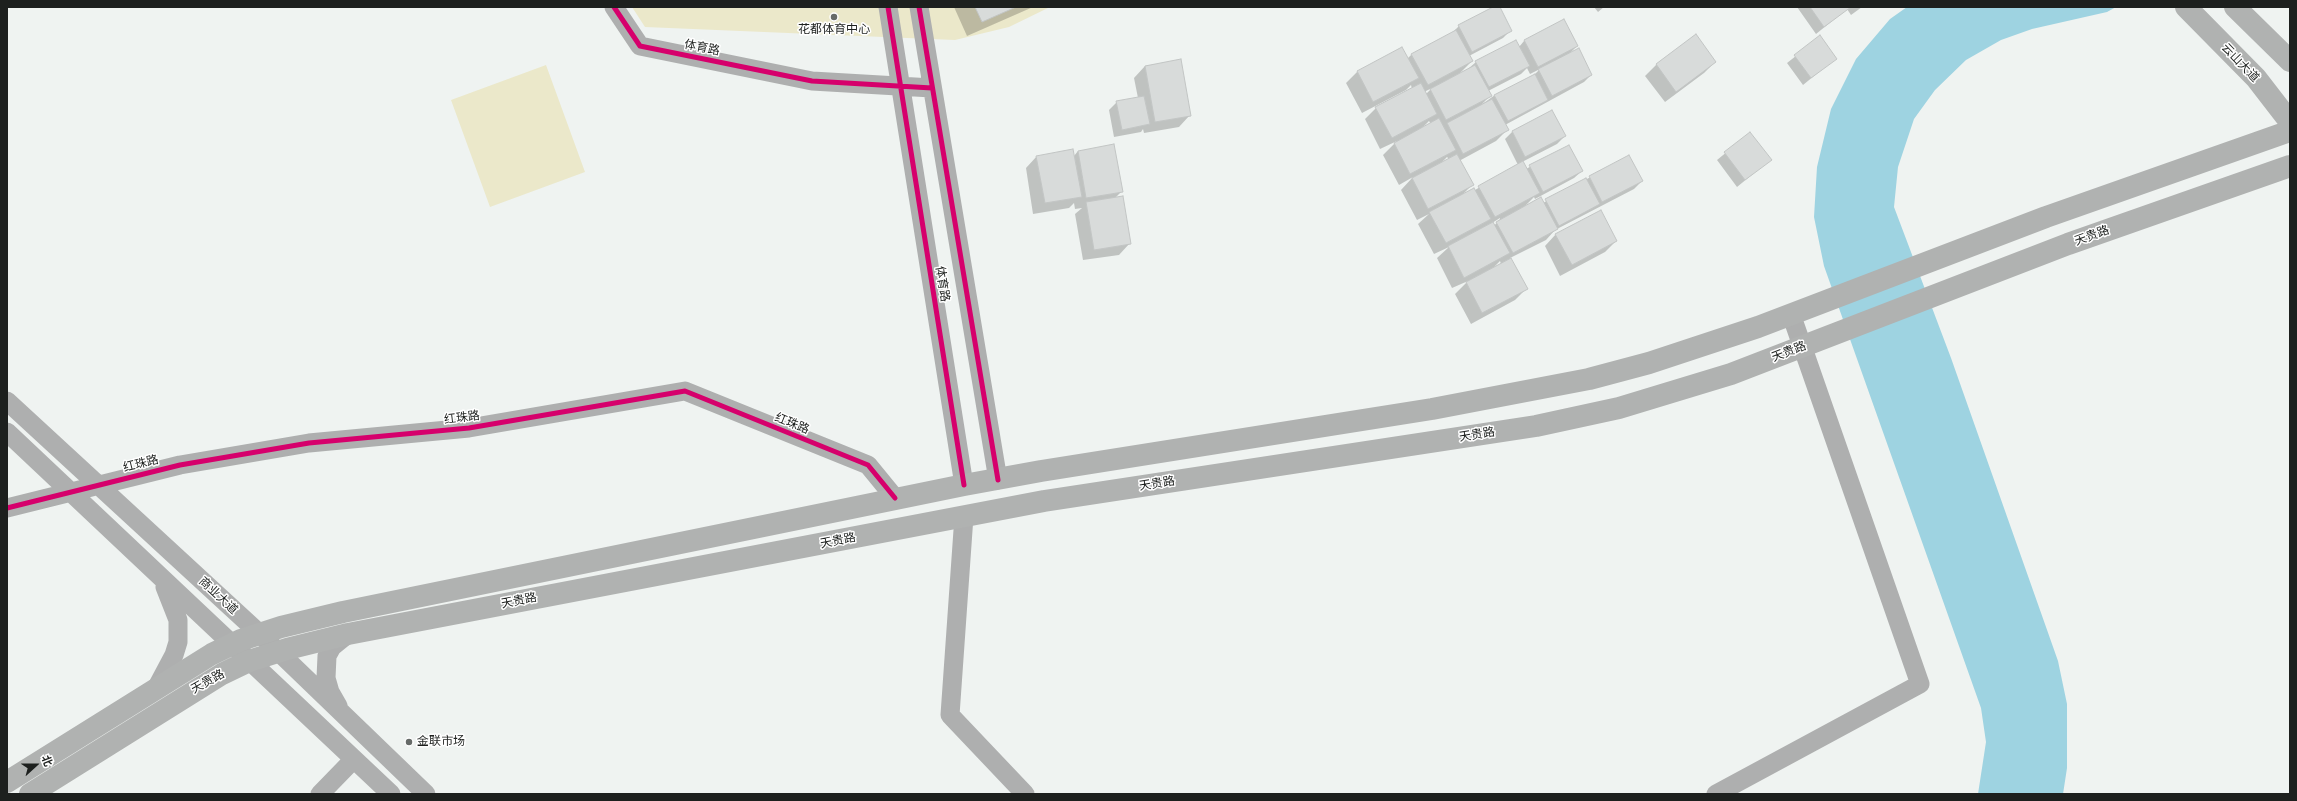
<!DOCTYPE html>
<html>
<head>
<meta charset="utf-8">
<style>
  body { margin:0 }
  #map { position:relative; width:2297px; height:801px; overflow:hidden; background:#eff3f1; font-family:Helvetica,"Noto Sans SC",sans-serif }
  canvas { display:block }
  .frame { position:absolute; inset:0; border:8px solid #1d201e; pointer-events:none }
  .north { position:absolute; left:16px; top:745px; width:40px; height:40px; -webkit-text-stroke:3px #fff; paint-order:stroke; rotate:69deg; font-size:11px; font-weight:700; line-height:16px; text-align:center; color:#1d201e }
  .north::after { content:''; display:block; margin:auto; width:14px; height:18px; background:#1d201e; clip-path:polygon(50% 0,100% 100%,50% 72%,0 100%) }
</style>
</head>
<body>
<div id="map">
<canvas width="2297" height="801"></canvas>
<div class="frame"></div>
<div class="north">北</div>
</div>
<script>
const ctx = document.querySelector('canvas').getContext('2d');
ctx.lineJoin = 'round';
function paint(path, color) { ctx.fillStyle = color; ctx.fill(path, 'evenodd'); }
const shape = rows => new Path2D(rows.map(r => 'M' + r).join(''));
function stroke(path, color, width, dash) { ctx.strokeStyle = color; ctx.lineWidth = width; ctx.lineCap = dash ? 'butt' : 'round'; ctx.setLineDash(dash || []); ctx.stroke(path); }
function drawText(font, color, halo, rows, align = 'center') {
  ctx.font = font + ' Helvetica,"Noto Sans SC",sans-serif'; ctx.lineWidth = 3; ctx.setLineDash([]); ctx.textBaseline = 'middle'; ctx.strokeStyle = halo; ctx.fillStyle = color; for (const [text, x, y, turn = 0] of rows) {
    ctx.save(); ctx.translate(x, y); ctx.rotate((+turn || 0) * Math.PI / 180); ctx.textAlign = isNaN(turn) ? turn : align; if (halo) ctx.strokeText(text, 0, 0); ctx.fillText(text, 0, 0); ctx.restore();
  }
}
paint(shape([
  [632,7,1050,7,1009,27,955,40,645,27],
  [546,65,585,172,490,207,451,100]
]), '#ebe8ca');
paint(shape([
  [1907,7,2116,7,2107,12,2032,29,2001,40,1966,60,1935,90,1914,119,1898,167,1894,207,1951,358,2058,661,2067,704,2067,768,2063,794,1978,794,1986,742,1981,708,1824,266,1814,217,1817,167,1831,109,1856,59,1890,19]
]), '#9ed3e1');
paint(shape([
  [954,7,1033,7,967,36],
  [1496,7,1499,7,1511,30,1503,38,1469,56,1472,61,1459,74,1468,69,1476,62,1519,47,1524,41,1564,21,1577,46,1568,55,1591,75,1584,82,1505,125,1507,130,1496,141,1459,161,1472,185,1462,195,1475,190,1518,165,1505,139,1512,132,1552,111,1565,136,1557,144,1522,162,1526,169,1569,146,1582,171,1574,178,1535,199,1534,197,1524,207,1543,203,1629,156,1642,181,1634,189,1555,230,1546,240,1510,258,1526,289,1515,300,1471,324,1455,294,1468,281,1452,288,1437,258,1449,247,1434,254,1418,224,1429,214,1417,220,1401,190,1413,177,1399,185,1383,155,1397,141,1380,149,1365,119,1376,108,1412,89,1411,85,1406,90,1362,113,1346,83,1357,72,1402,49,1407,59,1412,54,1451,34,1459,26],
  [1527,68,1530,74,1540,69,1533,76,1495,95,1481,105,1490,96,1488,91,1521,74],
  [1432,88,1426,94,1424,92],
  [1429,121,1431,124,1422,128],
  [1447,157,1449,159,1442,162],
  [1500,218,1500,219,1494,226,1492,223],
  [1500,261,1501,264,1494,267],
  [1594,7,1604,7,1598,12],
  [1797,7,1862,7,1851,15,1847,9,1816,34],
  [1695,35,1715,62,1704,73,1665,102,1645,76,1656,65],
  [1820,37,1836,58,1803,85,1787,63],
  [1180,60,1190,115,1179,127,1144,133,1143,129,1141,132,1114,137,1109,110,1117,102,1138,98,1134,78,1145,66],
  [1750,133,1770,160,1737,187,1717,160],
  [1114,146,1121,192,1115,198,1130,243,1119,255,1083,260,1075,214,1082,208,1075,209,1074,203,1069,208,1033,214,1026,168,1037,156,1074,156,1078,151],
  [1556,234,1616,241,1605,252,1560,276,1545,246]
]), '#0003');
const building = shape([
  [975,7,1016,7,982,22,975,7],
  [1493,7,1500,7,1512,31,1472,52,1458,25,1493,7],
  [1810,7,1851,7,1824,27,1810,7],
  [1564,19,1578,46,1538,67,1524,40,1564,19],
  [1456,30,1473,61,1428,85,1411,54,1456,30],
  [1696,34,1716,62,1676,92,1656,64,1696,34],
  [1820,35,1837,59,1811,78,1794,55,1820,35],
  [1516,40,1530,66,1489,87,1475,61,1516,40],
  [1402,47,1419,78,1373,102,1357,71,1402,47],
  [1579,48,1592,75,1552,96,1538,69,1579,48],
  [1181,59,1191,116,1155,122,1145,66,1181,59],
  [1475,65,1492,96,1446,120,1430,89,1475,65],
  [1535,74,1548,100,1508,121,1494,95,1535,74],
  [1421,83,1437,114,1392,138,1375,107,1421,83],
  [1144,96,1150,124,1122,130,1116,101,1144,96],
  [1492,99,1509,130,1463,154,1447,123,1492,99],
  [1552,110,1566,136,1525,157,1512,131,1552,110],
  [1439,118,1456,150,1410,174,1394,143,1439,118],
  [1750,132,1772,160,1745,180,1724,152,1750,132],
  [1114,144,1123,192,1086,198,1078,151,1114,144],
  [1569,145,1583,171,1543,192,1529,165,1569,145],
  [1073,149,1082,197,1045,203,1036,156,1073,149],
  [1457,154,1474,185,1428,209,1412,178,1457,154],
  [1629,155,1643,181,1602,202,1589,176,1629,155],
  [1523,161,1540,193,1495,217,1478,186,1523,161],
  [1586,178,1600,204,1559,226,1545,199,1586,178],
  [1474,188,1491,219,1446,243,1429,212,1474,188],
  [1123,196,1131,244,1094,250,1086,202,1123,196],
  [1541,197,1558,229,1513,253,1496,222,1541,197],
  [1601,210,1617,241,1572,265,1555,234,1601,210],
  [1493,222,1510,253,1464,278,1448,246,1493,222],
  [1511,258,1528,289,1482,313,1466,282,1511,258]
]);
paint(building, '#d8dbda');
stroke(building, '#c2c5c4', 1);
stroke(shape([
  [614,7,640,46,812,81,932,88],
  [888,7,964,485],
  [919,7,998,480],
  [7,401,260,634,426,794],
  [7,432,391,794],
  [7,508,180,465,309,443,469,428,685,391,868,465,895,498],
  [964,516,950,715,1025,794],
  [157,687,174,655,178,642,178,620,165,587],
  [338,706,330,692,326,678,327,656,332,647,348,634],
  [320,794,354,759],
  [1716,794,1920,684,1791,314]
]), '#aeafaf', 19);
stroke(shape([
  [2186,7,2256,78,2290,122],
  [2235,7,2290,61],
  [7,782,212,654,241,640,281,627,343,612,964,485,1041,471,1432,409,1589,379,1649,363,1758,327,2046,217,2290,131],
  [30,794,222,674,249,661,287,649,348,634,1044,501,1536,426,1619,408,1731,374,2068,244,2290,166]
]), '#b0b2b1', 22);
stroke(shape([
  [614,7,640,46,812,81,932,88],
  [888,7,964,485],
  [919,7,998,480],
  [7,508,180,465,309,443,469,428,685,391,868,465,895,498]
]), '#d6006c', 5);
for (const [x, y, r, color] of [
  [834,17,4,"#666a68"],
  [409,742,4,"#666a68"]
]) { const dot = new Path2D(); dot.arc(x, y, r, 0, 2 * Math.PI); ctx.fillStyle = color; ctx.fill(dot); stroke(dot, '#fff', 1.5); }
drawText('12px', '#1d201e', '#fff', [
  ["花都体育中心",834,30],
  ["金联市场",417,742,"left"]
]);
drawText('12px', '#1d201e', '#fff', [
  ["体育路",702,48,11],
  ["云山大道",2240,63,46],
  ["天贵路",2092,236,-20],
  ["体育路",942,284,81],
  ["天贵路",1789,352,-21],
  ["红珠路",462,418,-7],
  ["红珠路",792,424,22],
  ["天贵路",1477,435,-9],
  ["红珠路",141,464,-14],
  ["天贵路",1157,484,-9],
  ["天贵路",838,541,-11],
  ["商业大道",218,596,43],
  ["天贵路",519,601,-11],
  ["天贵路",208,682,-29]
]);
</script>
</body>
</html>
